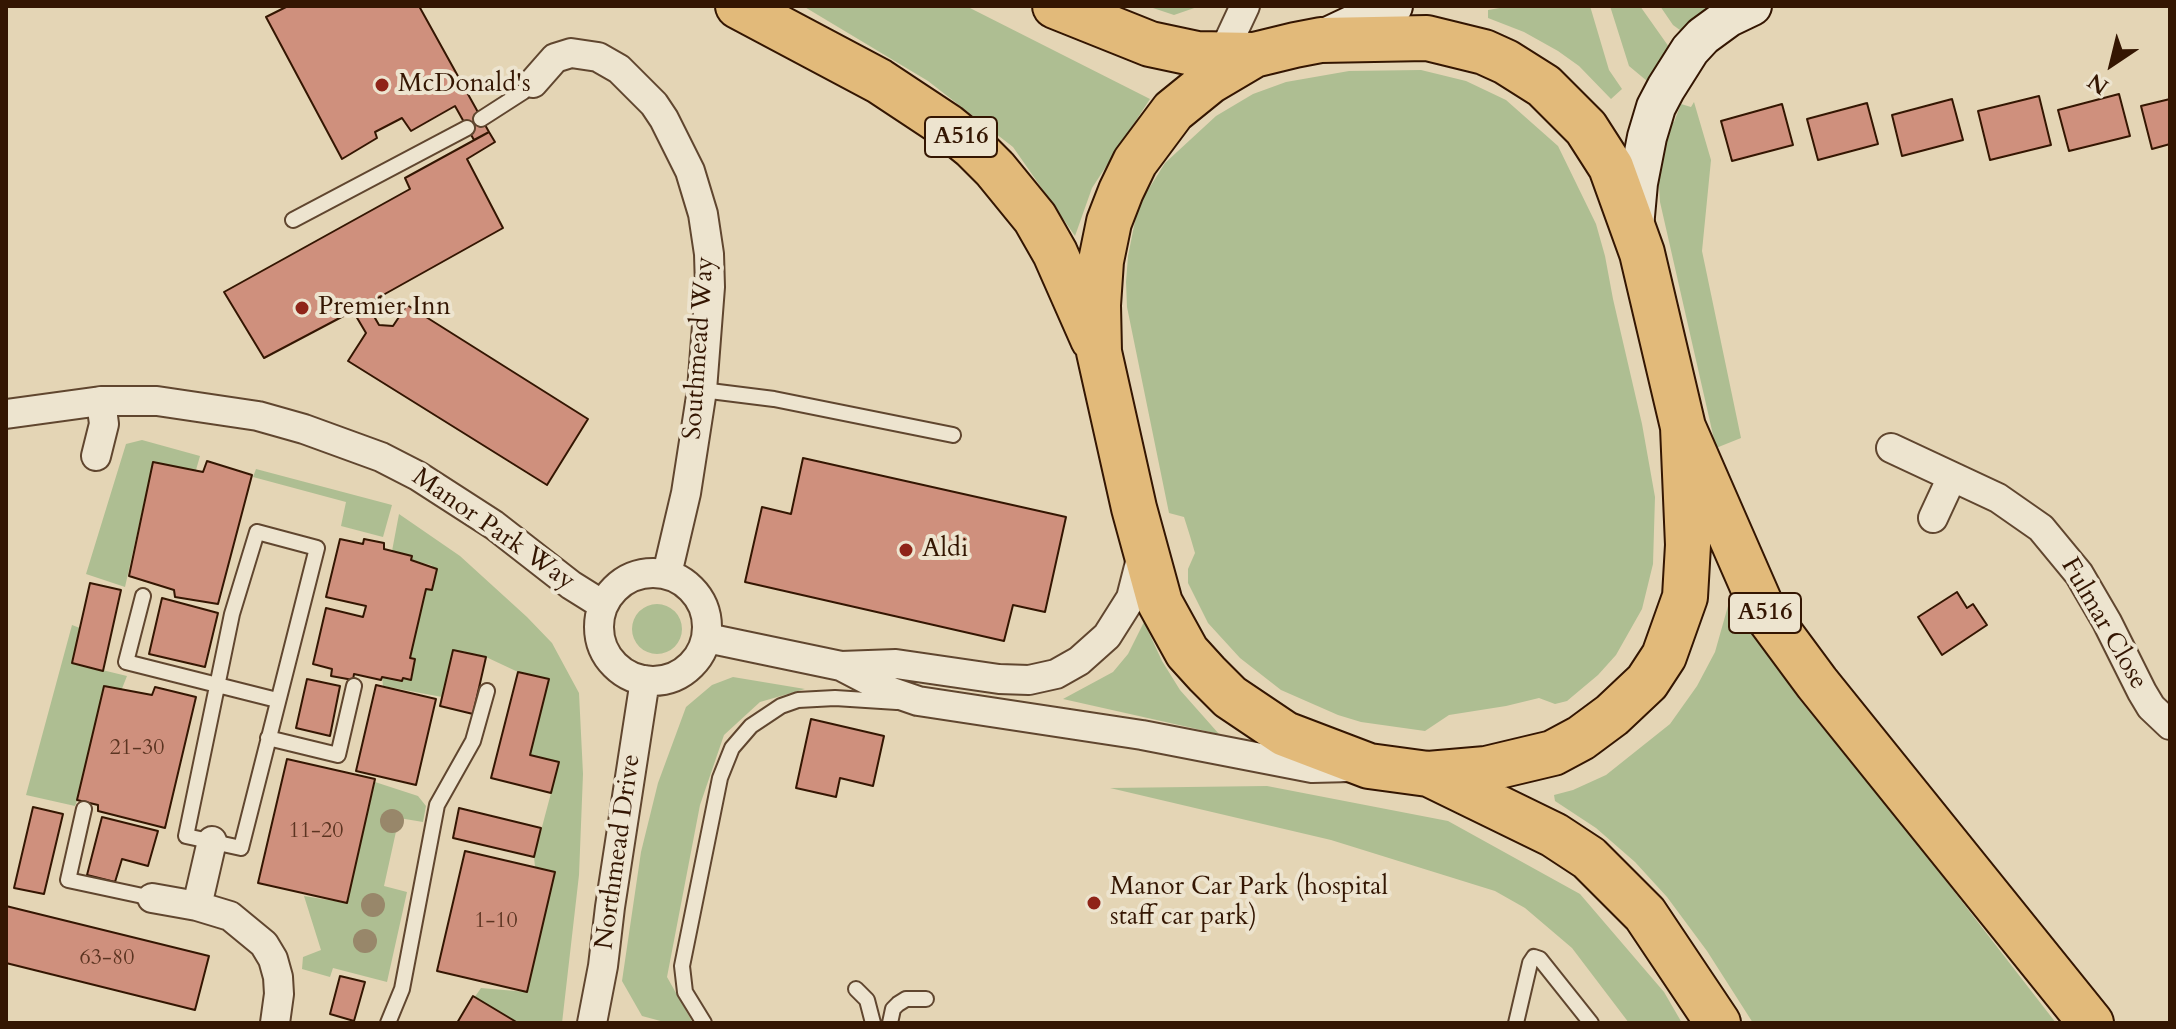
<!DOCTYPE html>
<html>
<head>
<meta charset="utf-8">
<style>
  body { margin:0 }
  #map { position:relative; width:2176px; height:1029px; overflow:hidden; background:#e4d5b5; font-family:Cardo,serif }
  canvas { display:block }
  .frame { position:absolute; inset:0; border:8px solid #341602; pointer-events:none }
  .north { position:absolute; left:2072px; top:24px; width:80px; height:80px; -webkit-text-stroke:6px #ede4cf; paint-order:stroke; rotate:215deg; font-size:22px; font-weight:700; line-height:32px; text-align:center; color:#341602 }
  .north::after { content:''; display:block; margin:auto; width:28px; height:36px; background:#341602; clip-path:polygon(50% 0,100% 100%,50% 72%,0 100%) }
</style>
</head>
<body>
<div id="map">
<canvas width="2176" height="1029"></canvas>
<div class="frame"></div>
<div class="north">N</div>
</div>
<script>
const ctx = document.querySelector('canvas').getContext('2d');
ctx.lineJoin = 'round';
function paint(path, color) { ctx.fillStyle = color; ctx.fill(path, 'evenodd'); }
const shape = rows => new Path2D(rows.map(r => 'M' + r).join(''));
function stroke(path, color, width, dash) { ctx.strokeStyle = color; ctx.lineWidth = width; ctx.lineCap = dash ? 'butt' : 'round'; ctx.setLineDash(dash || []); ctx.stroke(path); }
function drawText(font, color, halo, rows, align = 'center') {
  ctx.font = font + ' Cardo,serif'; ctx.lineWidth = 8; ctx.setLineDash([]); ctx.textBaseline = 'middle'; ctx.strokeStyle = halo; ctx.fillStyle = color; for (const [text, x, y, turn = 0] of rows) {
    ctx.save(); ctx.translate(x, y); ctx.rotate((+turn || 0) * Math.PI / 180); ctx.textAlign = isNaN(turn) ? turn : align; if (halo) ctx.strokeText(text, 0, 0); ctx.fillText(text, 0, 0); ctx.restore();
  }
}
paint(shape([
  [803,6,966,6,1150,99,1092,188,1075,236,1013,147,928,81],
  [1147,6,1200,6,1174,15],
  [1511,6,1590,6,1609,70,1622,89,1611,99,1579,66,1558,51,1524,32,1488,18,1488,10],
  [1610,6,1640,6,1669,47,1647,81,1629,66],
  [1660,6,1718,6,1684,33,1673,25],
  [1421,70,1466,81,1506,100,1558,146,1596,224,1605,256,1613,299,1642,424,1655,497,1653,564,1642,609,1616,655,1598,675,1567,701,1555,704,1539,698,1506,706,1449,715,1425,731,1361,722,1338,715,1281,690,1240,658,1208,623,1188,583,1188,569,1195,553,1190,536,1184,517,1169,513,1127,307,1126,282,1128,256,1138,206,1165,163,1216,116,1253,94,1286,82,1349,71],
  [1694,102,1711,160,1702,251,1741,438,1716,448,1660,202,1658,172,1669,120,1674,122,1681,104,1691,107],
  [142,440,200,456,196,470,153,462,125,587,86,574,126,444],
  [256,469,392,505,383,537,341,526,346,502,253,477],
  [399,514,460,556,527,617,552,643,579,693,583,774,579,875,562,1023,518,1023,474,998,481,988,527,992,555,873,535,867,534,857,559,763,530,755,549,680,518,672,486,657,453,650,442,697,383,686,382,677,402,681,403,678,411,679,415,660,410,658,426,589,432,590,437,570,431,565,411,560,411,556,392,551],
  '632 629a25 25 0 1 1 50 0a25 25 0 1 1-50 0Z',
  [1733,604,1799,699,1915,841,2056,1023,1753,1023,1707,951,1667,897,1635,862,1596,828,1555,801,1554,795,1573,790,1606,775,1670,724,1697,686,1715,652,1728,606],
  [1144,622,1162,661,1180,690,1219,734,1063,699,1113,672,1128,654],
  [72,625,80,628,73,663,127,676,75,806,26,795],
  [733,677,805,689,760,702,724,735,700,805,667,977,693,1023,668,1023,642,1016,622,981,641,852,658,783,686,707,712,685],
  [375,782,418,796,426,806,423,822,399,818,384,886,407,892,387,982,333,968,330,977,302,969,303,957,321,950,304,896,347,903],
  [1267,786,1448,821,1580,894,1664,992,1682,1023,1629,1023,1572,948,1525,908,1495,891,1331,840,1110,788]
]), '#aebe92');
const building = shape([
  [288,6,419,6,489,132,474,140,455,106,411,131,402,118,375,132,377,138,342,159,266,17,288,6],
  [2119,94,2130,136,2069,151,2058,110,2119,94],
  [2039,96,2051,145,1990,160,1978,111,2039,96],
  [1952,99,1963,140,1902,156,1892,115,1952,99],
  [2170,99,2170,144,2152,149,2141,106,2170,99],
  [1867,103,1878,144,1818,160,1807,119,1867,103],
  [1782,104,1793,145,1732,161,1721,121,1782,104],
  [489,132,495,142,467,159,503,228,367,304,379,325,393,326,407,305,588,419,547,485,348,361,366,333,353,311,264,358,224,292,410,189,405,178,489,132],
  [803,458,1066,517,1045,612,1013,605,1004,641,745,582,762,507,791,514,803,458],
  [207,461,252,475,218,604,175,597,174,590,129,576,153,462,203,472,207,461],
  [340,539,363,544,364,539,384,543,384,549,412,556,411,560,437,569,432,590,426,589,410,658,415,659,411,680,403,678,402,681,382,677,381,680,354,674,353,680,331,676,332,669,313,664,326,608,363,617,366,606,326,597,340,539],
  [90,583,121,590,103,671,72,663,90,583],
  [1957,592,1967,608,1973,604,1987,625,1942,655,1918,617,1957,592],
  [162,598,218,613,205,667,149,654,162,598],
  [453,650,486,657,473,714,440,706,453,650],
  [518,672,549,679,530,755,559,762,551,793,491,778,518,672],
  [307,679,340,686,330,736,296,728,307,679],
  [376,685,436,699,416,785,356,771,376,685],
  [104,686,152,695,155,687,196,697,165,828,98,811,98,805,77,800,104,686],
  [811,719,884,736,873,786,840,778,836,797,796,788,811,719],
  [287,759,375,779,347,903,258,883,287,759],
  [33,807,63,814,44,894,14,888,33,807],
  [459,808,541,828,534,857,453,838,459,808],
  [102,817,158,831,148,866,122,859,115,882,87,875,102,817],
  [465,851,555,872,527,992,437,971,465,851],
  [6,906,209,956,195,1010,6,963,6,906],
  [340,976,365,982,354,1021,330,1014,340,976],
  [473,996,518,1023,457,1023,473,996]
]);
paint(building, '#cf907d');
stroke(building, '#341602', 2);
const service = shape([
  [481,119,523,92,533,83],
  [293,220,467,128],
  [702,390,774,399,953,435],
  [257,532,317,548,241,848,186,836,232,614,257,532],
  [143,596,126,662,277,700],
  [268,738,338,755,354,686],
  [84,809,68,880,152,898],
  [856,989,867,1000,873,1023],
  [388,1023,402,989,437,805,473,741,487,691],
  [704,1023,685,992,682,966,720,778,732,748,751,726,781,706,798,700,835,698,897,702],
  [890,1023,893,1009,898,1004,906,999,926,999],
  [1516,1023,1530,963,1534,957,1540,959,1591,1023]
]);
const minor = shape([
  [1217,66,1245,6],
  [533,83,555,58,571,53,598,57,619,69,654,104,664,119,690,171,703,214,709,254,710,287,702,390,686,493,667,574],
  [6,414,101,401,157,401,258,416,304,429,381,457,418,476,494,525,571,585,603,605],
  [1891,448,1998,498,2041,528,2079,574,2107,622,2142,692,2151,707,2170,725],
  [96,456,104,424,101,401],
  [1933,518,1952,477],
  '599 627a54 54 0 1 1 108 0a54 54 0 1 1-108 0Z',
  [707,638,841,666,896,664,999,679,1029,680,1056,674,1079,661,1107,636,1131,598,1143,551],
  [841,666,889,691,918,701,1142,735,1312,768,1351,767],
  [152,898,197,906,230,916,264,944,273,959,278,977,279,994,275,1023],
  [197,906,212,841],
  [592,1023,603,966,610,907,645,680]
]);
const secondary = shape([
  [1321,40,1393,6],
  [1634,227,1638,183,1647,137,1656,107,1666,88,1690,50,1703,36,1729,17,1752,6]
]);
const trunk = shape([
  [738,6,879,81,947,126,973,147,995,169,1035,218,1055,253,1093,339],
  [1055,6,1150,44,1197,54,1254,55],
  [1683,427,1688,545,1685,597,1664,656,1647,682,1612,715,1581,738,1553,753,1486,769,1428,774,1369,766,1285,734,1230,697,1207,674,1187,652,1160,603,1134,508,1099,352,1098,305,1101,261,1109,222,1121,191,1135,162,1173,111,1210,81,1254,55,1295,45,1321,40,1427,38,1484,52,1506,62,1544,86,1586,128,1611,167,1642,253,1683,427,1763,610,1817,683,2091,1023],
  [1431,775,1554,835,1589,858,1645,914,1718,1023]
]);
stroke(service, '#60462f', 18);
stroke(minor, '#60462f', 32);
stroke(secondary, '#341602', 42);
stroke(trunk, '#341602', 48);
stroke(service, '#ede4cf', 14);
stroke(minor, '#ede4cf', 28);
stroke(secondary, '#ede4cf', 38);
stroke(trunk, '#e2ba7a', 44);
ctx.fillStyle = '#98876a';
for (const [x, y] of [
  [392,821],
  [373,905],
  [365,941]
]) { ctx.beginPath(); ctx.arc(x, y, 12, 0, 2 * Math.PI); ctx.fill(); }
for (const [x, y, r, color] of [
  [382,85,8,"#8f2418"],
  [302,308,8,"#8f2418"],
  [906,550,8,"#8f2418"],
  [1094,903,8,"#8f2418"]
]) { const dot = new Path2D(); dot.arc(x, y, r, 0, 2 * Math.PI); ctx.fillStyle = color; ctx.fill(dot); stroke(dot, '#ede4cf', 3); }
drawText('22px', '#5b3421', null, [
  ["21-30",137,749],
  ["11-20",316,832],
  ["1-10",496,922],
  ["63-80",107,959]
]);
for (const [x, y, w] of [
  [961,137,72],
  [1765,613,72]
]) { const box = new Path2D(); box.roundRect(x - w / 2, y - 20, w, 40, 6); ctx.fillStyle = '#ede4cf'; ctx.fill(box); stroke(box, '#341602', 2); }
drawText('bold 24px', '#341602', null, [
  ["A516",961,137],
  ["A516",1765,613]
]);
drawText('26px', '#341602', '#ede4cf', [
  ["McDonald's",398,85],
  ["Premier Inn",318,308],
  ["Aldi",922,550],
  ["Manor Car Park (hospital",1110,888],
  ["staff car park)",1110,918]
], 'left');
drawText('26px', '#341602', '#ede4cf', [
  ["Southmead Way",700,348,-86],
  ["Manor Park Way",493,530,35],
  ["Fulmar Close",2103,624,60],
  ["Northmead Drive",619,852,-82]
]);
</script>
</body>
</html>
